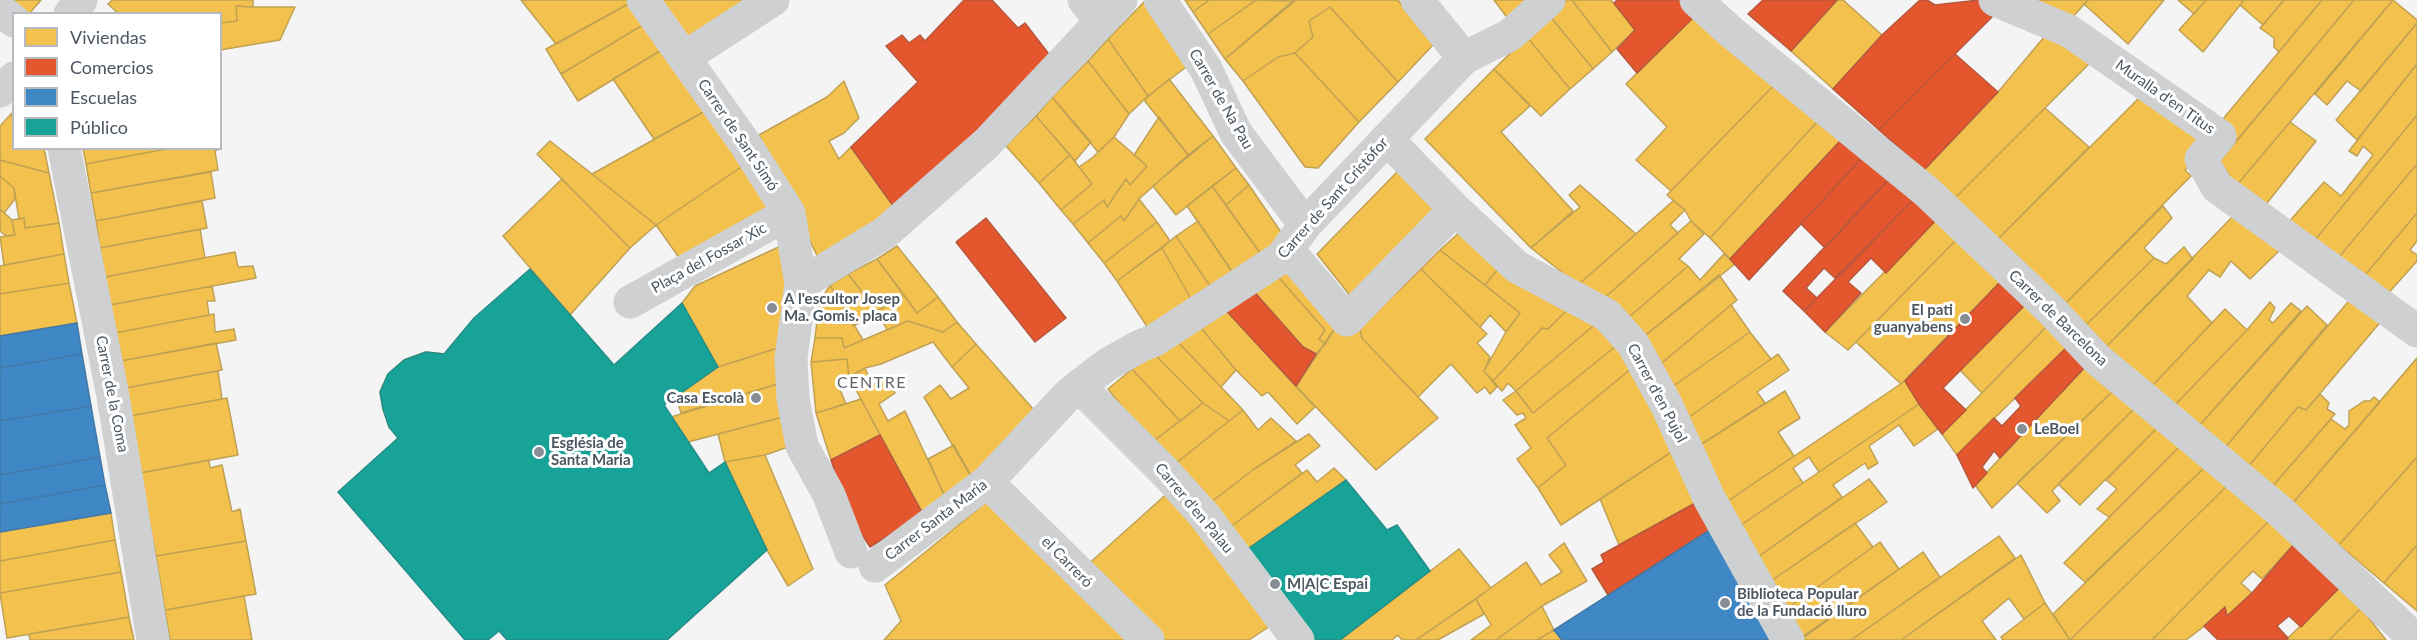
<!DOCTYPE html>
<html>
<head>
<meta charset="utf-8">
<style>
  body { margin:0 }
  #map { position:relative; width:2417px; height:640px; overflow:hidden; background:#f4f4f4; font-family:Lato,sans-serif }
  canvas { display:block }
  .legend { position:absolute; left:12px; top:12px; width:210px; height:138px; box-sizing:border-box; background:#fff; border:2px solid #b7bbc0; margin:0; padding:8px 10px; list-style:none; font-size:18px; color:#4a5661 }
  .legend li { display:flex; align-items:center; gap:12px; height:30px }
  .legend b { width:30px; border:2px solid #b7bbc0 }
</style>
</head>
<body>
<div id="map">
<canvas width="2417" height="640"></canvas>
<ul class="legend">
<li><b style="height:16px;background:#f2c14e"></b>Viviendas</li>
<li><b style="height:16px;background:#e4572e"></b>Comercios</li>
<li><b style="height:16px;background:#3f88c5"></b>Escuelas</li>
<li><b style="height:16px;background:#17a398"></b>Público</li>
</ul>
</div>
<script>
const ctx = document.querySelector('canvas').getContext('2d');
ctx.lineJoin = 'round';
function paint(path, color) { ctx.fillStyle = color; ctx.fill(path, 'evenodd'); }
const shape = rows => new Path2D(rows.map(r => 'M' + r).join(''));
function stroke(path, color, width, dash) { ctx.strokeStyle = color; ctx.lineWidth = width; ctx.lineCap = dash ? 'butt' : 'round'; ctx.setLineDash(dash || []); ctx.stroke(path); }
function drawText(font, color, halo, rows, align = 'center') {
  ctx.font = font + ' Lato,sans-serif'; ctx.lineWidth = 6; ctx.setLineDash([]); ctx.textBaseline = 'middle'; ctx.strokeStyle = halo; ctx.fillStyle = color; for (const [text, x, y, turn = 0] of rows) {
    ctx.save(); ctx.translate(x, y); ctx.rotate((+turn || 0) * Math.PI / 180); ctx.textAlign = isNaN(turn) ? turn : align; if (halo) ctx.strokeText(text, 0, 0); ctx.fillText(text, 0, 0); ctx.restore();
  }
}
const homes = shape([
  [0,0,41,0,29,14,15,14,0,0],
  [112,0,253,0,253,7,236,6,237,21,220,23,220,14,119,14,108,4,112,0],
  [521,0,628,0,630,3,556,44,521,0],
  [660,0,753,0,690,43,660,0],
  [1146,0,1194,61,1148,96,1108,39,1146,0],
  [1185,0,1209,0,1193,12,1185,0],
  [1209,0,1256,0,1208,34,1193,12,1209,0],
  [1256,0,1295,1,1225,59,1208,34,1256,0],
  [1294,0,1398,0,1433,45,1398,82,1330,7,1309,21,1313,37,1295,53,1278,57,1243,81,1225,59,1294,0],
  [1494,0,1535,0,1512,24,1494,0],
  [1567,0,1572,0,1612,52,1593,69,1550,16,1567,0],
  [1572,0,1611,0,1635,30,1612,52,1572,0],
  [1837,0,1843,0,1882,35,1833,89,1791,51,1837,0],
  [2027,0,2088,0,2070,20,2027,0],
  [2088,0,2164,0,2128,44,2084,4,2088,0],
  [2178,0,2206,0,2194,14,2178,0],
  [2206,0,2244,0,2203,52,2179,30,2206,0],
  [2244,0,2284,0,2263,25,2240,5,2244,0],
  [2284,0,2322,0,2279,52,2274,47,2274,38,2260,28,2284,0],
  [2322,0,2354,0,2237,140,2218,125,2322,0],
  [2354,0,2393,0,2236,186,2220,161,2354,0],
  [2393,0,2417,20,2417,23,2361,91,2347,81,2327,105,2315,94,2393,0],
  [630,3,643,25,561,74,546,49,630,3],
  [236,6,253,7,295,7,280,40,220,50,220,23,237,21,236,6],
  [1330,7,1398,82,1359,122,1295,53,1313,37,1309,21,1330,7],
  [1699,12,1777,82,1671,191,1636,160,1667,127,1626,84,1699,12],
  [1550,16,1593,69,1570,89,1527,37,1550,16],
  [2417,23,2417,64,2357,140,2336,120,2417,23],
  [643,25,668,46,578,101,561,74,643,25],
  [2050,30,2096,57,1953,200,1924,170,1998,92,2050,30],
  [1527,37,1570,89,1541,116,1494,69,1527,37],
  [1108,39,1148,96,1129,114,1088,61,1108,39],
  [668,46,709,109,654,139,613,79,668,46],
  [1295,53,1359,122,1318,168,1305,167,1243,81,1278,57,1295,53],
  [1088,61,1129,114,1114,137,1098,152,1052,97,1088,61],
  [2417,64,2417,115,2310,246,2287,224,2324,182,2341,196,2373,155,2363,146,2357,156,2349,151,2417,64],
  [1494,69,1530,106,1501,132,1573,211,1531,248,1425,139,1494,69],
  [1169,79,1213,136,1188,155,1144,100,1169,79],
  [844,81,859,118,844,133,829,141,839,159,851,147,899,214,821,264,759,135,827,97,844,81],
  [1777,82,1819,120,1710,238,1691,221,1685,210,1667,195,1777,82],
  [2146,91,2206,144,2185,170,2191,176,2063,306,1997,240,2146,91],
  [1052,97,1091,142,1075,161,1036,116,1052,97],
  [2045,108,2089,147,1997,240,1953,200,2045,108],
  [709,109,747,163,656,225,592,174,709,109],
  [12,113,14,148,44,148,49,173,0,160,0,126,12,113],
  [2417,115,2417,164,2334,263,2310,246,2417,115],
  [1036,116,1070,155,1039,183,1006,146,1036,116],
  [1159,117,1188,155,1139,199,1124,221,1121,216,1088,243,1073,224,1104,200,1107,207,1126,179,1130,185,1147,166,1134,155,1159,117],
  [1819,120,1841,140,1730,259,1710,238,1819,120],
  [2290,122,2316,141,2264,207,2236,186,2290,122],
  [1213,136,1236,168,1176,215,1153,186,1213,136],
  [1114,137,1147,166,1130,185,1126,179,1107,207,1104,200,1073,224,1061,210,1092,184,1079,167,1092,158,1114,137],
  [550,141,592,174,656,225,630,248,537,154,550,141],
  [83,148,172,148,86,164,83,148],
  [172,148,220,148,215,151,218,170,91,193,86,164,172,148],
  [1070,155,1092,184,1061,210,1039,183,1070,155],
  [0,160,49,173,59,223,25,228,24,218,19,219,14,188,0,176,0,160],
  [747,163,773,210,680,259,656,225,747,163],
  [2417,164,2417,213,2360,281,2334,263,2417,164],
  [1236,168,1249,185,1226,205,1212,186,1236,168],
  [1398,171,1437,210,1352,298,1317,254,1398,171],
  [211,172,215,198,96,221,91,193,211,172],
  [0,176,14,188,15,199,4,213,0,209,0,176],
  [562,179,630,248,570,315,503,236,562,179],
  [1249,185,1287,241,1265,260,1226,205,1249,185],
  [1580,185,1636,234,1578,285,1531,248,1580,207,1569,195,1580,185],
  [1212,186,1265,260,1237,279,1187,206,1212,186],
  [1139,199,1157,222,1104,263,1088,243,1121,216,1124,221,1139,199],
  [202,201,207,228,100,248,96,221,202,201],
  [1673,201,1685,210,1670,225,1678,233,1602,300,1578,285,1673,201],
  [2163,206,2172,218,2144,248,2154,258,2084,327,2063,306,2163,206],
  [0,209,12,220,15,235,6,236,0,231,0,209],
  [2237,212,2280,250,2250,279,2231,261,2220,277,2209,270,2187,296,2212,323,2151,387,2105,348,2237,212],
  [2417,213,2417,241,2410,250,2417,255,2417,261,2384,298,2360,281,2417,213],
  [1939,217,1960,236,1848,350,1825,332,1939,217],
  [24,218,25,228,59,223,64,254,4,265,0,237,15,235,12,220,24,218],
  [1198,221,1237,279,1216,295,1176,236,1198,221],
  [1691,221,1704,234,1679,259,1688,266,1628,318,1602,300,1691,221],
  [1157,222,1170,241,1117,281,1104,263,1157,222],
  [1464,228,1502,264,1485,285,1440,250,1464,228],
  [200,229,205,258,105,277,100,248,200,229],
  [1176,236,1216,295,1195,306,1162,248,1176,236],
  [1960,236,2003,279,1901,384,1856,342,1960,236],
  [785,244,787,311,781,347,718,367,682,303,695,286,785,244],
  [897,246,938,297,917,313,877,259,897,246],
  [2184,247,2193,259,2105,348,2084,327,2154,258,2166,264,2184,247],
  [1162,248,1195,306,1152,334,1117,281,1162,248],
  [1440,250,1520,313,1506,332,1490,315,1480,327,1421,269,1440,250],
  [235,252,238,267,253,266,256,278,110,305,105,277,235,252],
  [64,254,69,283,0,294,0,266,64,254],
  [1724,254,1735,264,1642,338,1628,318,1688,266,1700,280,1724,254],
  [877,259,904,295,877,311,848,274,877,259],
  [1287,263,1339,322,1325,344,1319,339,1325,330,1273,271,1287,263],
  [1502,264,1571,306,1548,329,1542,328,1493,381,1484,371,1506,332,1520,313,1485,285,1502,264],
  [1421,269,1487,334,1477,343,1490,357,1484,371,1497,387,1490,394,1485,387,1477,393,1451,364,1418,397,1362,338,1360,328,1421,269],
  [1273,271,1325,330,1319,339,1325,344,1316,354,1303,347,1249,286,1273,271],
  [848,274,877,311,854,326,830,285,848,274],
  [1719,275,1737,300,1657,367,1642,338,1719,275],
  [69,283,77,323,0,336,0,294,69,283],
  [830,285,863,340,844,348,842,338,815,338,819,303,830,285],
  [212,286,215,301,207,301,209,315,115,333,110,305,212,286],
  [904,295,917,313,938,297,957,322,943,332,908,321,887,330,877,311,904,295],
  [2353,296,2383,319,2306,410,2298,407,2247,468,2224,449,2353,296],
  [2270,302,2275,308,2269,320,2273,323,2291,303,2301,311,2198,427,2173,407,2247,330,2270,302],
  [2027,303,2048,325,1982,393,1960,370,2027,303],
  [1221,305,1315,407,1297,424,1268,392,1262,396,1236,370,1196,322,1221,305],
  [1731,305,1750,332,1669,389,1657,367,1731,305],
  [1571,306,1599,321,1516,391,1508,383,1502,391,1493,381,1542,328,1548,329,1571,306],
  [2307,306,2327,325,2224,449,2198,427,2307,306],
  [2225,309,2247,330,2173,407,2151,387,2225,309],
  [214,314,215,332,234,329,236,340,121,361,115,333,214,314],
  [908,321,943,332,957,322,976,344,952,367,933,342,881,364,865,368,849,377,847,359,811,362,815,338,842,338,844,348,908,321],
  [1599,321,1616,346,1533,413,1516,391,1599,321],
  [1196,322,1236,370,1221,387,1174,338,1196,322],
  [1339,322,1360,328,1362,338,1438,418,1376,470,1296,386,1339,322],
  [2048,325,2068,346,1957,455,1942,434,2048,325],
  [1750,332,1771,359,1685,420,1669,389,1750,332],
  [1174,338,1243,410,1229,421,1203,403,1154,354,1174,338],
  [216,343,222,370,126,388,121,361,216,343],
  [976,344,1041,418,975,483,924,397,940,385,951,399,969,388,952,367,976,344],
  [1616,346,1632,368,1547,438,1566,465,1538,488,1517,459,1531,448,1515,425,1526,418,1523,413,1517,415,1503,400,1516,391,1533,413,1616,346],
  [781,347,781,383,681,413,676,396,718,367,781,347],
  [426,352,444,354,461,360,696,613,667,640,583,640,389,427,383,409,380,392,388,374,404,360,426,352],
  [1154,354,1203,403,1180,421,1132,369,1154,354],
  [1778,354,1789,370,1757,392,1765,403,1697,447,1685,420,1778,354],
  [2417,358,2417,457,2339,545,2291,505,2417,358],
  [847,359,849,377,836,380,846,404,816,413,811,362,847,359],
  [2087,365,2115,389,1992,508,1975,485,2087,365],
  [865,368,872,385,885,376,895,393,879,404,888,421,905,411,946,499,923,514,849,377,865,368],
  [1632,368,1676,449,1561,525,1538,488,1566,465,1547,438,1632,368],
  [1132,369,1180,421,1151,443,1108,389,1132,369],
  [218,371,222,399,130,416,126,388,218,371],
  [1905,381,1919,404,1819,472,1809,457,1793,468,1803,483,1738,527,1725,503,1905,381],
  [781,383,783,417,688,442,671,417,781,383],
  [2115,389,2135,408,2052,491,2060,501,2047,513,2017,483,2115,389],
  [1785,391,1800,418,1778,432,1794,456,1725,503,1697,447,1785,391],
  [2320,394,2329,403,2327,409,2335,414,2271,488,2247,468,2298,407,2306,410,2320,394],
  [2374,397,2380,402,2291,505,2271,488,2331,419,2345,429,2349,425,2349,411,2364,401,2370,401,2374,397],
  [227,398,238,455,140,473,130,416,227,398],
  [861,399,880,435,831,460,816,413,861,399],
  [1203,403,1229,421,1171,467,1151,443,1203,403],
  [1919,404,1938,429,1914,446,1899,425,1869,446,1878,463,1868,469,1865,463,1833,485,1842,497,1755,559,1738,527,1919,404],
  [2135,408,2158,427,2080,505,2058,484,2135,408],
  [1243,410,1258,430,1271,418,1296,441,1254,469,1206,506,1171,467,1243,410],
  [783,417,791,446,765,455,725,462,718,434,783,417],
  [2158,427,2180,446,2109,517,2097,509,2117,489,2106,480,2158,427],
  [1309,434,1320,446,1295,465,1302,473,1225,531,1206,506,1254,469,1309,434],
  [954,445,975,483,946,499,928,459,954,445],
  [2180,446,2205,467,2085,582,2064,563,2180,446],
  [1676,449,1699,501,1619,545,1600,499,1676,449],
  [765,455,813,569,788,586,767,550,725,462,765,455],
  [2417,457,2417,545,2384,583,2339,545,2417,457],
  [209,460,210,468,222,465,232,512,240,509,246,541,156,556,140,473,209,460],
  [2205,467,2227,486,2070,640,2053,614,2205,467],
  [1334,468,1346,480,1242,553,1225,531,1307,470,1317,482,1334,468],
  [1869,479,1887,502,1768,583,1755,559,1869,479],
  [2227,486,2269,521,2152,640,2070,640,2227,486],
  [1171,490,1276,622,1249,640,1165,640,1120,590,1084,568,1171,490],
  [994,496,1132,640,884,640,901,621,885,585,994,496],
  [111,513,115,540,0,561,0,532,111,513],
  [2269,521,2295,543,2262,579,2253,571,2241,583,2252,593,2227,616,2223,612,2186,640,2152,640,2269,521],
  [1855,523,1873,547,1784,611,1768,583,1855,523],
  [1999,536,2015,558,1901,640,1851,640,1999,536],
  [115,540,121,572,0,593,0,561,115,540],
  [246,541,256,594,165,610,156,556,246,541],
  [1880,542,1899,569,1799,639,1784,611,1880,542],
  [1564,543,1587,581,1542,606,1496,640,1471,640,1491,625,1476,599,1526,562,1541,585,1562,572,1549,555,1564,543],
  [2417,545,2417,611,2384,583,2417,545],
  [1459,549,1491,588,1416,640,1402,640,1398,635,1392,640,1340,640,1459,549],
  [1923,552,1940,577,1851,640,1800,640,1923,552],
  [2021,555,2045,603,2024,619,2009,598,1982,621,1996,640,1901,640,2021,555],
  [121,572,129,617,7,638,0,593,121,572],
  [666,580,696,613,667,640,664,640,635,606,666,580],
  [2340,587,2361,608,2329,640,2286,640,2340,587],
  [244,596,252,640,170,640,165,610,244,596],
  [1476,599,1484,614,1438,640,1416,640,1476,599],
  [2045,603,2070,640,2003,640,2001,637,2045,603],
  [1542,606,1554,630,1537,640,1496,640,1542,606],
  [2361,608,2386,640,2329,640,2361,608],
  [129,617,134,640,30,640,29,634,129,617],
  [1554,630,1562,640,1537,640,1554,630]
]);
paint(homes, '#f2c14e');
stroke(homes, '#c0a154', 1.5);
const shops = shape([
  [964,0,992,0,1018,28,1025,23,1055,62,899,214,851,147,918,82,886,46,902,35,909,43,920,35,925,41,964,0],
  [1617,0,1685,0,1699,12,1637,73,1617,49,1635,30,1614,3,1617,0],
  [1763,0,1837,0,1791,51,1748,14,1763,0],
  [1920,0,1927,0,1935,5,1979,0,1999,10,1879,130,1833,89,1882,35,1920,0],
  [1955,54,1998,92,1924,170,1879,130,1955,54],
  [1841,140,1863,157,1749,280,1730,259,1841,140],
  [1863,157,1893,175,1825,248,1801,224,1863,157],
  [1893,175,1916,197,1835,278,1824,268,1806,288,1817,298,1804,311,1783,291,1893,175],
  [1916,197,1939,217,1886,273,1871,258,1848,282,1861,293,1825,332,1804,311,1916,197],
  [986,218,1066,318,1035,342,956,242,986,218],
  [2003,279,2027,303,1943,388,1966,410,1942,434,1919,404,1905,381,2003,279],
  [1249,286,1303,347,1316,354,1296,386,1221,305,1249,286],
  [2068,346,2087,365,2000,458,1994,451,1982,467,1987,473,1973,488,1957,455,1994,418,2002,426,2021,406,2015,398,2068,346],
  [880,435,923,514,870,547,849,515,831,460,880,435],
  [1699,501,1713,528,1608,595,1592,569,1604,562,1601,555,1699,501],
  [2295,543,2340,587,2301,627,2289,616,2277,626,2288,638,2286,640,2218,640,2204,626,2225,607,2227,616,2252,593,2295,543]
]);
paint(shops, '#e4572e');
stroke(shops, '#b6573d', 1.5);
const schools = shape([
  [77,323,82,354,0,368,0,336,77,323],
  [82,354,91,406,0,421,0,368,82,354],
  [91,406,100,457,0,475,0,421,91,406],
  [100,457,105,485,0,504,0,475,100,457],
  [105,485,111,513,0,532,0,504,105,485],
  [1713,528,1773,640,1562,640,1554,630,1713,528]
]);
paint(schools, '#3f88c5');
stroke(schools, '#4279a7', 1.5);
const public = shape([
  [530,269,614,365,682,303,718,367,664,405,709,473,725,462,767,550,667,640,507,640,499,631,488,640,465,640,338,492,398,438,389,427,383,409,380,392,388,374,404,360,426,352,444,354,474,318,530,269],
  [1346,480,1387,530,1397,525,1430,571,1340,640,1309,640,1242,553,1346,480]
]);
paint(public, '#17a398');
stroke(public, '#268c88', 1.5);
stroke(shape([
  [643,0,744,142,789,213,801,284,791,358,793,399,802,446,829,495,851,552],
  [1084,0,1101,22],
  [1160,0,1206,69,1236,133,1305,225],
  [1417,0,1464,58],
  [1696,0,1731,32,1927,192,2051,310,2097,359,2282,513,2416,640],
  [1995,0,2069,31,2220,136,2201,159,2217,187,2417,331],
  [0,10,14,21],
  [70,14,81,0],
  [685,57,773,0],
  [0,91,14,78],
  [1387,139,1455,209,1517,267,1607,315,1633,344,1667,406,1709,498,1788,640],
  [64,148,113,396,153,640],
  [1290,247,1293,256,1347,320,1455,209],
  [801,284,886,232,987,143,1121,0],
  [630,302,789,213],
  [1079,386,1166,473,1204,515,1298,640],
  [987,482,1148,640],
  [875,566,987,482,1067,396,1079,386,1108,364,1140,346,1155,340,1282,257,1305,225,1464,58,1510,35,1549,0]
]), '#ced0d2', 33);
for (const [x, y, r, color] of [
  [772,308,6,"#868d94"],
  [1965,319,6,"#868d94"],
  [756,398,6,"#868d94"],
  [2022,429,6,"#868d94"],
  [539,452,6,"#868d94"],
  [1275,584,6,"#868d94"],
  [1725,603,6,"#868d94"]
]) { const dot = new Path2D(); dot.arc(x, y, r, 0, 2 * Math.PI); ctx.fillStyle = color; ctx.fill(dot); stroke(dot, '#fff', 2); }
drawText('15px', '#4a5661', '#fff', [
  ["Muralla d'en Titus",2165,97,35],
  ["Carrer de Na Pau",1221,99,60],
  ["Carrer de Sant Simó",738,135,56],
  ["Carrer de Sant Cristòfor",1333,198,-48],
  ["Plaça del Fossar Xic",709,258,-29],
  ["Carrer de Barcelona",2058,318,44],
  ["Carrer d'en Pujol",1657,393,62],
  ["Carrer de la Coma",112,394,79],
  ["Carrer d'en Palau",1194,508,50],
  ["Carrer Santa Maria",936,520,-37],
  ["el Carreró",1067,562,45]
]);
drawText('bold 15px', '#4a5661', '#fff', [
  ["A l'escultor Josep",784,299],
  ["Ma. Gomis. placa",784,316],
  ["El pati",1953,310,"right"],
  ["guanyabens",1953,327,"right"],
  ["Casa Escolà",744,398,"right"],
  ["LeBoel",2034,429],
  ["Església de",551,443],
  ["Santa Maria",551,460],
  ["M|A|C Espai",1287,584],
  ["Biblioteca Popular",1737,594],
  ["de la Fundació Iluro",1737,611]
], 'left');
ctx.letterSpacing = '1.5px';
drawText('16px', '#5f6368', '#fff', [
  ["CENTRE",872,383]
]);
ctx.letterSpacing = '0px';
</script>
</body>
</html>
